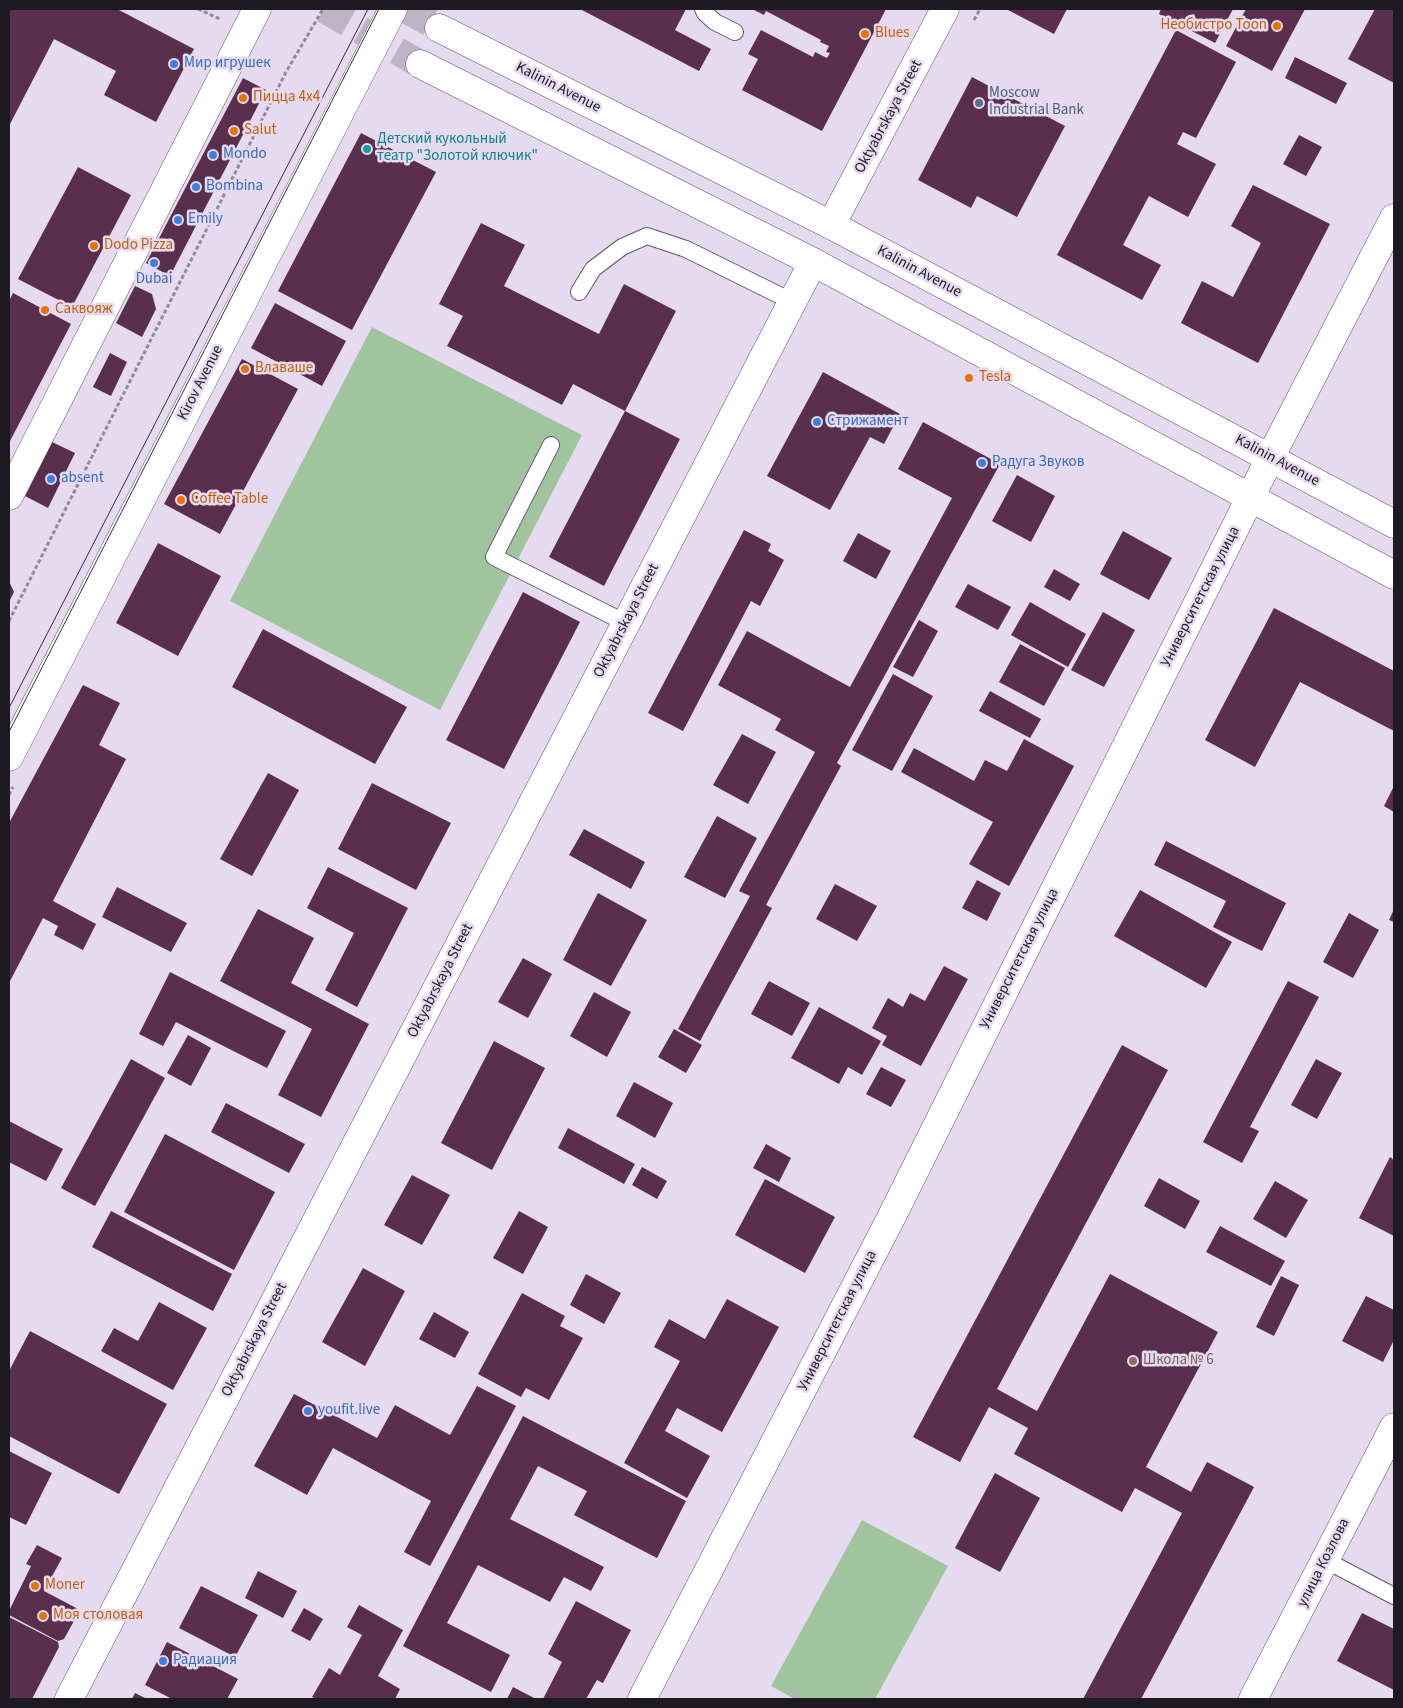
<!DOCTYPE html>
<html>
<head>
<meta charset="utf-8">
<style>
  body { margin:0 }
  #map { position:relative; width:1403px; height:1708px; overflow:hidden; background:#e5daef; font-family:"Source Sans 3",sans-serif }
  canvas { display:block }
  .frame { position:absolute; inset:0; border:10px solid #1e1a21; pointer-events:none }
</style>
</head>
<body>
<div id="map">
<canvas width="1403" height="1708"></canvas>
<div class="frame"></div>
</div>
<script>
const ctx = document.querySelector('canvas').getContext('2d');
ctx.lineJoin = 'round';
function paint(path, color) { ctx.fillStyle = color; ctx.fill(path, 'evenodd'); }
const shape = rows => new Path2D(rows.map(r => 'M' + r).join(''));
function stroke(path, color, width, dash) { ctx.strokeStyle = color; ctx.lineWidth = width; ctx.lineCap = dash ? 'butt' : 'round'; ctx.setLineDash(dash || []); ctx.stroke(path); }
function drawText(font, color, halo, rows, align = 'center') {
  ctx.font = font + ' "Source Sans 3",sans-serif'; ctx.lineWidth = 5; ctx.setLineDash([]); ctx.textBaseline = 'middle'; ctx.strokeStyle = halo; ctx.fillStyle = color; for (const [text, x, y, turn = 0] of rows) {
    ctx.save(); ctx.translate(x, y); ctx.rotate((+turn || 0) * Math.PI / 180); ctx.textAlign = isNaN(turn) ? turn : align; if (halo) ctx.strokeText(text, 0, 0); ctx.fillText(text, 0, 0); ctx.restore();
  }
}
paint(shape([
  [372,327,582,435,440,710,230,601],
  [862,1520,948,1566,875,1699,795,1699,771,1686]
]), '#9fc49e');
paint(shape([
  [9,9,117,9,194,49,156,122,104,95,116,71,54,39,9,126],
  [580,9,686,9,675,30,711,49,699,71],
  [752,9,886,9,822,131,742,90,758,59,748,54,761,30,813,57,815,52,827,58,830,53,826,52,829,46,820,42,821,40,766,11,764,15],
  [1009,9,1067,9,1054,34,1008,10],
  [1161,9,1233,9,1215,43,1159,14],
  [1246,9,1305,9,1272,71,1226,46],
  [1375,9,1394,9,1394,83,1348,59],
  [1176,30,1236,62,1196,138,1183,132,1177,144,1216,164,1188,217,1149,196,1123,245,1161,265,1142,300,1057,255],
  [1295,57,1347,83,1336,104,1285,78],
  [972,77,1065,126,1017,217,977,196,971,208,918,180],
  [243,78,266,90,170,276,146,263],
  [361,133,436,172,352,330,278,291],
  [1299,135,1322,147,1306,176,1283,164],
  [78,167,131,195,72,307,18,279],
  [1253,185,1330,224,1258,363,1181,323,1202,281,1233,297,1261,243,1231,226],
  [481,223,525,245,504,286,599,334,624,284,676,311,625,411,573,384,562,405,447,346,463,316,439,304],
  [135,286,152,294,156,309,142,337,116,323],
  [13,293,71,324,9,443,9,301],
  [275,303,346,341,322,386,251,348],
  [110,353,127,362,111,396,93,387],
  [242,359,298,389,220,534,164,504],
  [823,372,900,414,884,444,870,437,830,510,767,476],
  [625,411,680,439,604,586,549,557],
  [923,422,1000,464,837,763,841,766,766,905,772,908,700,1041,678,1029,750,896,739,891,815,752,775,730,781,719,718,685,747,631,850,687,952,498,898,469],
  [52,442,75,453,48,508,25,496],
  [1017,475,1055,496,1031,542,992,521],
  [744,530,771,544,768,551,784,560,760,606,751,601,683,731,648,713],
  [1123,531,1172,558,1149,600,1100,574],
  [858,533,891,551,876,579,843,561],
  [158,543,221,576,178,656,116,623],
  [1054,569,1080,584,1070,601,1044,587],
  [9,581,14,592,9,602],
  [968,584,1011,607,998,630,955,607],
  [523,592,580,622,504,769,446,740],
  [1030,602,1086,634,1068,667,1011,635],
  [1274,608,1394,671,1394,731,1300,682,1255,767,1205,740],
  [1103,612,1135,630,1104,687,1071,670],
  [919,620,938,631,913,677,893,667],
  [263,629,407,707,375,764,232,687],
  [1020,644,1065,668,1044,706,999,682],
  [893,674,933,696,892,771,852,750],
  [83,685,120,703,99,745,126,759,53,901,96,924,83,950,54,935,58,926,43,918,9,983,9,823],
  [990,691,1041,719,1030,738,979,711],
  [742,734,776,752,748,804,713,785],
  [1024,739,1074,766,1009,886,969,864,993,822,901,772,914,748,974,781,985,760,1007,771],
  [268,773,299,790,252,876,220,859],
  [372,783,451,823,416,890,338,849],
  [1394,786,1394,812,1384,806],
  [717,816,757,838,725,898,684,877],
  [584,829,645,862,631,889,569,855],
  [1166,841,1286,903,1262,951,1213,927,1226,901,1154,865],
  [328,867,408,908,357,1007,325,990,354,933,307,908],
  [977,880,1001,893,987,921,962,908],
  [835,884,877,906,857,941,816,919],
  [117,887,187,923,171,952,102,917],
  [1140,890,1232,942,1206,988,1114,936],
  [598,893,647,920,611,986,563,960],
  [258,909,314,938,291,983,369,1024,321,1117,278,1095,312,1029,220,981],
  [1394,909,1394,922,1389,920],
  [1349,913,1379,930,1353,978,1323,962],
  [523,958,552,974,528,1018,498,1002],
  [944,966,968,979,921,1066,882,1045,887,1036,872,1028,888,998,903,1007,910,993,925,1001],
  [170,972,286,1031,267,1068,176,1022,163,1046,139,1034],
  [769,981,810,1003,792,1036,751,1014],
  [1288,981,1319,997,1250,1127,1259,1131,1242,1163,1203,1142],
  [594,992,631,1012,607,1057,570,1036],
  [819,1007,881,1041,862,1075,848,1067,839,1084,791,1058],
  [674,1029,702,1045,686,1073,658,1057],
  [188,1035,211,1048,191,1086,167,1073],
  [494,1041,545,1068,492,1170,441,1143],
  [1122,1045,1168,1070,997,1389,1037,1411,1110,1274,1218,1332,1146,1467,1191,1492,1207,1462,1254,1487,1141,1699,1083,1699,1182,1513,1135,1488,1122,1512,1014,1454,1028,1428,989,1407,960,1462,913,1437],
  [131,1059,165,1078,95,1206,61,1188],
  [1316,1059,1342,1073,1317,1119,1291,1105],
  [881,1067,906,1080,891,1107,866,1094],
  [634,1082,673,1103,655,1138,616,1116],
  [226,1103,305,1144,289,1173,211,1132],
  [9,1121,63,1149,46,1181,9,1162],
  [568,1128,635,1164,624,1184,558,1148],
  [165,1134,275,1192,234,1270,124,1212],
  [766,1144,791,1158,779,1182,753,1168],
  [1390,1157,1394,1160,1394,1236,1359,1218],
  [642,1167,667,1181,657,1199,632,1185],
  [412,1175,450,1195,422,1245,384,1225],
  [1159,1178,1200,1201,1185,1229,1144,1206],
  [765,1179,835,1217,805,1273,735,1235],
  [1275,1181,1308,1200,1286,1238,1253,1219],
  [111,1211,232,1274,213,1311,92,1247],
  [519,1211,548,1227,523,1274,493,1258],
  [1220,1226,1285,1261,1271,1286,1206,1252],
  [363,1268,405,1291,365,1366,322,1342],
  [586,1274,621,1293,604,1324,570,1305],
  [1281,1276,1299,1285,1274,1336,1256,1327],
  [522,1293,565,1316,560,1326,583,1338,549,1400,526,1388,521,1397,478,1374],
  [1366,1296,1394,1310,1394,1340,1383,1362,1342,1341],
  [727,1299,779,1327,722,1432,677,1408,665,1431,710,1456,687,1498,624,1463,680,1361,654,1347,669,1319,705,1339],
  [159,1302,207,1328,173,1390,101,1351,114,1328,138,1341],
  [434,1312,469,1332,455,1358,419,1339],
  [30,1331,167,1404,119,1494,9,1436,9,1371],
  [477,1386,516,1406,430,1566,404,1552,431,1501,333,1448,307,1495,254,1466,294,1394,377,1438,395,1405,450,1435],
  [523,1416,686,1501,657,1558,574,1515,587,1491,538,1466,510,1519,604,1567,591,1591,564,1577,550,1602,478,1565,447,1623,510,1655,491,1692,403,1646],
  [9,1451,52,1473,26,1525,9,1517],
  [995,1473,1040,1498,1000,1572,955,1548],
  [37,1545,62,1558,44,1591,80,1610,64,1639,58,1641,9,1615,9,1611,31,1566,26,1564],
  [258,1571,297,1591,283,1618,245,1598],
  [201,1586,258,1615,235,1657,179,1628],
  [576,1601,631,1630,603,1683,597,1680,586,1699,543,1699,562,1662,548,1654],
  [359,1605,403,1630,378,1676,400,1689,395,1699,316,1699,312,1697,329,1668,340,1675,362,1635,347,1627],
  [304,1608,323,1619,310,1641,291,1631],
  [1362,1613,1394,1629,1394,1690,1337,1661],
  [9,1617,58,1642,59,1647,32,1699,9,1699],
  [167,1642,238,1679,227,1699,172,1699,145,1685],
  [513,1687,536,1699,507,1699],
  [135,1693,147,1699,132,1699]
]), '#5a2f4e');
stroke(shape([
  [324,9,420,64],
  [406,9,439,28]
]), '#bdb4c6', 28, [28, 14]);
const service = shape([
  [703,9,705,13,715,22,735,32],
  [579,292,593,269,622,247,647,236,686,249,793,302],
  [551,445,494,557,626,623],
  [1325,1560,1394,1596]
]);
const minor = shape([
  [642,1699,892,1216,1270,458,1394,218],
  [1253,1699,1394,1427]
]);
const tertiary = shape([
  [831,225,945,9],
  [9,496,257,9],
  [9,757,393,9]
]);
const secondary = shape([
  [69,1699,813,262]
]);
const primary = shape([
  [439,28,831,225,1394,524],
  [420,64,813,262,1394,575]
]);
stroke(service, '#615769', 18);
stroke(minor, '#615769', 29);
stroke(tertiary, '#615769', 29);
stroke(secondary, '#615769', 29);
stroke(primary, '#615769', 29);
stroke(shape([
  [198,9,220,19],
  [974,20,980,9],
  [9,621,286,72,323,9],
  [9,795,13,787]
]), '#928a99', 3, [4, 2.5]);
stroke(service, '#fff', 16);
stroke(minor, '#fff', 28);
stroke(tertiary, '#fff', 28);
stroke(secondary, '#fff', 28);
stroke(primary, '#fff', 28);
stroke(shape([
  [9,708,368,9],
  [9,732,379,9]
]), '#353039', 1);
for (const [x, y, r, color] of [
  [1277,26,5,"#e8710a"],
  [865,34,5,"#e8710a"],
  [174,64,5,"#3f7fe0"],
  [243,98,5,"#e8710a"],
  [979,103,5,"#5c6f8a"],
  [234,131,5,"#e8710a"],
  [367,149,5,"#0f9aa8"],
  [213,155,5,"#3f7fe0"],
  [196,187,5,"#3f7fe0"],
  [178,220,5,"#3f7fe0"],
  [94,246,5,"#e8710a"],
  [154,263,5,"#3f7fe0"],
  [45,310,5,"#e8710a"],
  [245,369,5,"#e8710a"],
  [969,378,5,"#e8710a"],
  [817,422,5,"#3f7fe0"],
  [982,463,5,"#3f7fe0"],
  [51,479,5,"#3f7fe0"],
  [181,500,5,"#e8710a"],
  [1133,1361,5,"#8d6e63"],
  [308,1411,5,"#3f7fe0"],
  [35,1586,5,"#e8710a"],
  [43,1616,5,"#e8710a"],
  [163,1661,5,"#3f7fe0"]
]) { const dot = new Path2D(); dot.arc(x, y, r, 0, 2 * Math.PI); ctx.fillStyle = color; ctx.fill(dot); stroke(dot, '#e5daef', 2); }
drawText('15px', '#c56008', '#e5daef', [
  ["Необистро Toon",1267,26,"right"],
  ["Blues",875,34],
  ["Пицца 4x4",253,98],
  ["Salut",244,131],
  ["Dodo Pizza",104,246],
  ["Саквояж",55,310],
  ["Влаваше",255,369],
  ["Tesla",979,378],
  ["Coffee Table",191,500],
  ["Moner",45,1586],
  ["Моя столовая",53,1616]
], 'left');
drawText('15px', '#366cbe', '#e5daef', [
  ["Мир игрушек",184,64],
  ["Mondo",223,155],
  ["Bombina",206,187],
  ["Emily",188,220],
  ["Dubai",154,280,"center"],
  ["Стрижамент",827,422],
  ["Радуга Звуков",992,463],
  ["absent",61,479],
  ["youfit.live",318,1411],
  ["Радиация",173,1661]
], 'left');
drawText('15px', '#1e1a21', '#e5daef', [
  ["Kalinin Avenue",558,88,27],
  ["Oktyabrskaya Street",889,117,-62],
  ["Kalinin Avenue",919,272,28],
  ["Kirov Avenue",201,383,-63],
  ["Kalinin Avenue",1277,461,28],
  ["Университетская улица",1201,597,-63],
  ["Oktyabrskaya Street",627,621,-63],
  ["Университетская улица",1020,959,-63],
  ["Oktyabrskaya Street",441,981,-63],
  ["Университетская улица",838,1321,-63],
  ["Oktyabrskaya Street",255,1340,-63],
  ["улица Козлова",1324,1563,-63]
]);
drawText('15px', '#4e5e75', '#e5daef', [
  ["Moscow",989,94],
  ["Industrial Bank",989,111]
], 'left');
drawText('15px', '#0d838f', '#e5daef', [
  ["Детский кукольный",377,140],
  ["театр \"Золотой ключик\"",377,157]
], 'left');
drawText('15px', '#785e54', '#e5daef', [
  ["Школа № 6",1143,1361]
], 'left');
</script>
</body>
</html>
